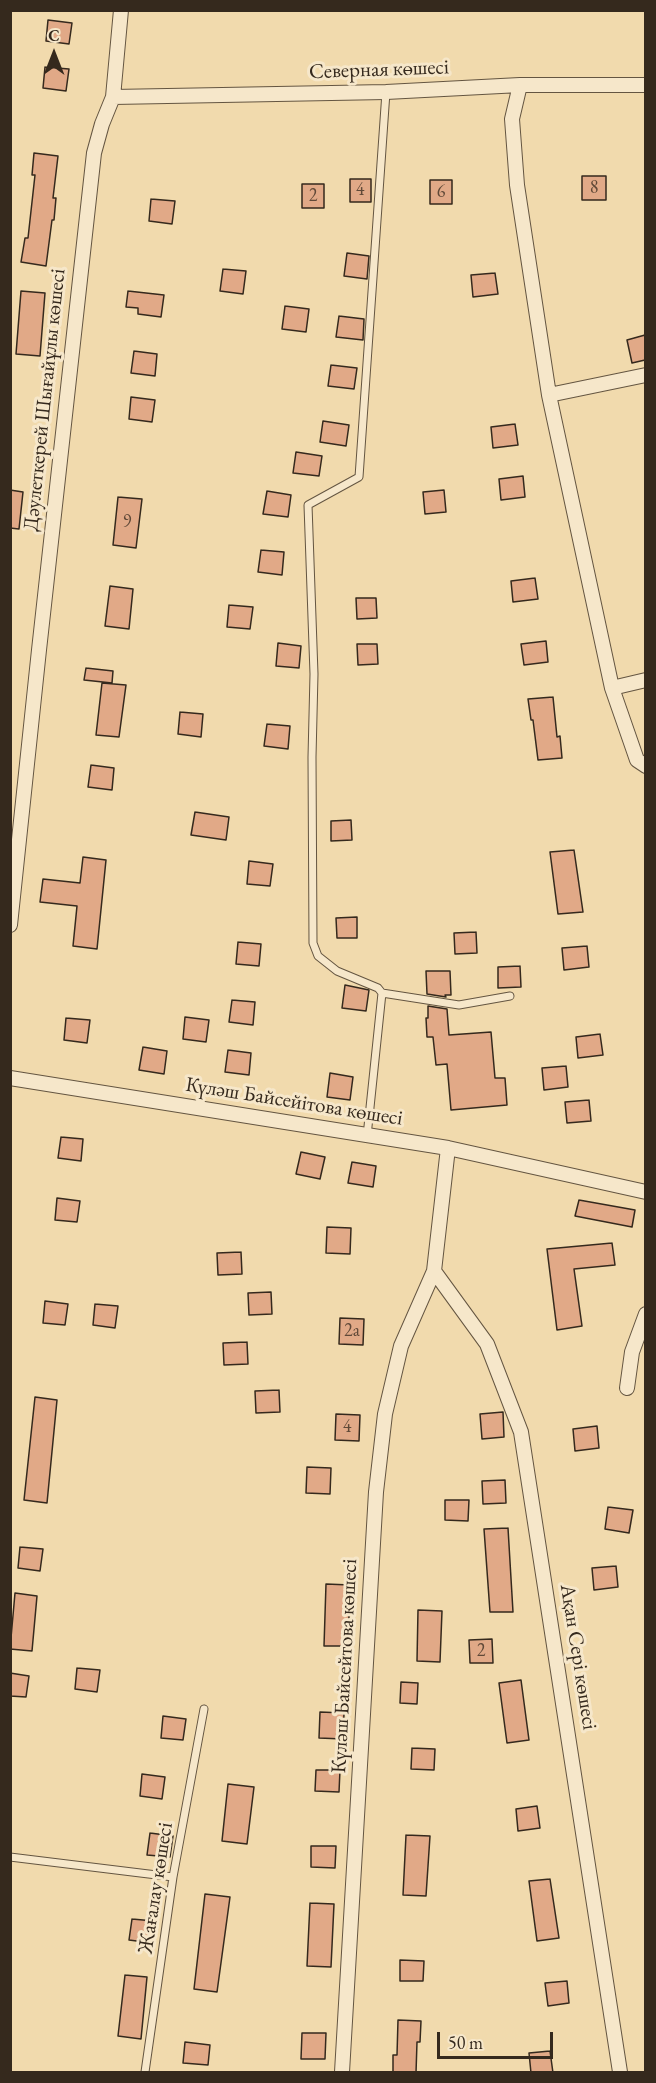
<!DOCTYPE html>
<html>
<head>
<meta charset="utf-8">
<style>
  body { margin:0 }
  #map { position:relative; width:656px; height:2083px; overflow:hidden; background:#f1daad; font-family:"EB Garamond",serif }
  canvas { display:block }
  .frame { position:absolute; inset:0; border:12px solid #35291d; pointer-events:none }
  .north { position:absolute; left:24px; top:24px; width:60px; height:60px; -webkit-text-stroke:4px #f6e7ca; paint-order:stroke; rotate:0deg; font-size:16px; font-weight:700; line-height:24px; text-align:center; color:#35291d }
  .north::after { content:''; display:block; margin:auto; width:21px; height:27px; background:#35291d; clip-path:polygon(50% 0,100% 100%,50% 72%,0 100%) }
  .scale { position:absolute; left:437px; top:2032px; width:116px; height:27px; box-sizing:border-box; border:3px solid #35291d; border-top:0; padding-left:8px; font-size:18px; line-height:21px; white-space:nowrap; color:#35291d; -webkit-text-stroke:4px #f6e7ca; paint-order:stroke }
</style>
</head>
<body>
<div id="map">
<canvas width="656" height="2083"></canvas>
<div class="frame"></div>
<div class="north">С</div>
<div class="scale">50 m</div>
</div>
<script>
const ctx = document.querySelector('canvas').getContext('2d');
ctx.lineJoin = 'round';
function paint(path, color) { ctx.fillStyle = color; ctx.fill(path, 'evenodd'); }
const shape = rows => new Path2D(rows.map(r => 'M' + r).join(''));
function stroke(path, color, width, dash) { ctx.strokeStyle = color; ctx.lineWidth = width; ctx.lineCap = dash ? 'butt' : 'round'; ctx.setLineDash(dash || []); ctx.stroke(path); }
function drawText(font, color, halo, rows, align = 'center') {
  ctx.font = font + ' "EB Garamond",serif'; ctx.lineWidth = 6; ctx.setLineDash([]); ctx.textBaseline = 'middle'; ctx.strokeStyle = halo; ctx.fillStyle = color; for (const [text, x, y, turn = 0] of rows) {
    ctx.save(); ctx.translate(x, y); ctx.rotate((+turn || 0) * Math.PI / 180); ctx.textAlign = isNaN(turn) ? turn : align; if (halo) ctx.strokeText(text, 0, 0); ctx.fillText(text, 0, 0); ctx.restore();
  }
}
const building = shape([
  [48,20,72,23,69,44,46,41,48,20],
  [45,67,69,69,66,91,43,88,45,67],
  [34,153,58,156,53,198,56,198,54,220,52,220,46,266,21,262,25,238,28,238,35,175,32,175,34,153],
  [582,176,606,176,606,200,582,200,582,176],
  [350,179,371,179,371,202,350,202,350,179],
  [430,180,452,180,452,204,430,204,430,180],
  [302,184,324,184,324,208,302,208,302,184],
  [151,199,175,201,172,224,149,221,151,199],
  [347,253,369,256,367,279,344,276,347,253],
  [223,269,246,271,243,294,220,291,223,269],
  [495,273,498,294,473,297,471,275,495,273],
  [21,291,45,293,40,356,16,354,21,291],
  [128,291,164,295,161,317,138,314,138,308,126,307,128,291],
  [285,306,309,309,306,332,282,329,285,306],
  [339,316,364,319,363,340,336,337,339,316],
  [645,335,645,360,632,363,627,340,645,335],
  [134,351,157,354,155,376,131,373,134,351],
  [331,365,357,368,354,389,328,386,331,365],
  [131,397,155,400,152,422,129,419,131,397],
  [323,421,349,425,346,446,320,442,323,421],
  [515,424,518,445,493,448,491,427,515,424],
  [296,452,322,456,319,476,293,473,296,452],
  [523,476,525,497,501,500,499,479,523,476],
  [10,490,23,492,19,529,10,528,10,490],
  [444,490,446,512,425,514,423,492,444,490],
  [267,491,291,495,288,517,263,514,267,491],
  [118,497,142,499,136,548,113,545,118,497],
  [261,550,284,552,282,575,258,572,261,550],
  [535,578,538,599,513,602,511,581,535,578],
  [110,586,133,589,129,629,105,626,110,586],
  [356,598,376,598,377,618,357,619,356,598],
  [229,605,253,607,250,629,227,627,229,605],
  [546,641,548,662,524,665,521,644,546,641],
  [278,643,301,646,299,668,276,666,278,643],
  [357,644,377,644,378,664,358,665,357,644],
  [86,668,113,671,112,683,84,680,86,668],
  [102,683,126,685,119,737,96,735,102,683],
  [553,697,557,737,560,736,562,758,538,760,533,720,531,720,528,699,553,697],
  [180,712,203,714,201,737,178,734,180,712],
  [267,724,290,726,288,749,264,746,267,724],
  [91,765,114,768,112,790,88,787,91,765],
  [195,812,229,817,226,840,191,835,195,812],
  [351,820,352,840,331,841,331,821,351,820],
  [574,850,583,912,558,914,550,852,574,850],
  [83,857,106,860,97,949,73,946,77,906,40,902,43,879,80,883,83,857],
  [249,861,273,864,270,886,247,884,249,861],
  [357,917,357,938,337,938,336,918,357,917],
  [476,932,477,953,455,954,454,933,476,932],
  [238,942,261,944,259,966,236,964,238,942],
  [587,946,589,967,564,970,562,948,587,946],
  [520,966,521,987,498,988,498,967,520,966],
  [426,971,450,971,451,995,445,995,446,997,427,994,426,971],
  [345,985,369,990,366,1011,342,1008,345,985],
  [232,1000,255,1002,253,1025,229,1022,232,1000],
  [428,1006,447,1009,449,1035,491,1032,495,1078,505,1078,507,1105,451,1110,447,1064,436,1065,433,1037,427,1037,426,1018,428,1018,428,1006],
  [185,1017,209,1020,206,1042,183,1039,185,1017],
  [66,1018,90,1020,87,1043,64,1040,66,1018],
  [600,1034,603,1055,578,1058,576,1037,600,1034],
  [143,1047,167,1051,164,1074,139,1070,143,1047],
  [228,1050,251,1053,249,1075,225,1072,228,1050],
  [566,1066,568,1087,544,1090,542,1068,566,1066],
  [330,1073,353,1077,350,1100,327,1097,330,1073],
  [589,1100,591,1121,567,1123,565,1102,589,1100],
  [61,1137,83,1139,81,1161,58,1158,61,1137],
  [301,1152,325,1157,320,1179,296,1174,301,1152],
  [352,1162,376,1166,373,1187,348,1183,352,1162],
  [57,1198,80,1201,77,1222,55,1220,57,1198],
  [579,1200,635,1210,632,1227,575,1216,579,1200],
  [327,1227,351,1228,350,1254,326,1253,327,1227],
  [612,1243,615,1265,574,1269,582,1326,557,1330,547,1249,612,1243],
  [241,1252,242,1274,218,1275,217,1253,241,1252],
  [271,1292,272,1314,249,1315,248,1293,271,1292],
  [45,1301,68,1304,65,1325,43,1323,45,1301],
  [95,1304,118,1306,115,1328,93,1325,95,1304],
  [340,1318,364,1319,363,1345,339,1344,340,1318],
  [247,1342,248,1364,224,1365,223,1343,247,1342],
  [279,1390,280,1412,256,1413,255,1391,279,1390],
  [35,1397,57,1400,47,1503,24,1500,35,1397],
  [503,1412,504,1437,482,1439,480,1414,503,1412],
  [336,1414,360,1415,359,1441,335,1440,336,1414],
  [597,1426,599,1448,575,1451,573,1429,597,1426],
  [307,1467,331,1468,330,1494,306,1493,307,1467],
  [505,1480,506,1503,483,1504,482,1481,505,1480],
  [445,1500,469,1500,468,1521,445,1520,445,1500],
  [608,1507,633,1510,629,1533,605,1529,608,1507],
  [508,1528,513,1612,490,1612,484,1529,508,1528],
  [20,1547,43,1549,40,1571,18,1568,20,1547],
  [616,1566,618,1587,594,1590,592,1568,616,1566],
  [326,1584,350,1585,348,1646,324,1646,326,1584],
  [15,1593,37,1596,32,1651,10,1649,15,1593],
  [418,1610,442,1611,440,1662,417,1661,418,1610],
  [492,1639,493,1663,470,1663,469,1640,492,1639],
  [77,1668,100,1670,97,1692,75,1689,77,1668],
  [10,1673,29,1676,26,1697,10,1696,10,1673],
  [521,1680,529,1740,507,1743,499,1683,521,1680],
  [401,1682,418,1683,417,1704,400,1703,401,1682],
  [320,1712,344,1713,343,1739,319,1738,320,1712],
  [163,1716,186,1719,183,1740,161,1738,163,1716],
  [412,1748,435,1749,434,1770,411,1769,412,1748],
  [316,1770,340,1770,339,1792,315,1791,316,1770],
  [142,1774,165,1777,162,1799,140,1796,142,1774],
  [228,1784,254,1787,247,1844,222,1841,228,1784],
  [537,1806,540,1828,518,1831,516,1809,537,1806],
  [150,1833,173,1836,170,1857,147,1855,150,1833],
  [406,1835,430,1836,426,1896,403,1895,406,1835],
  [311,1846,336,1846,335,1868,311,1867,311,1846],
  [550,1879,559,1938,537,1941,529,1881,550,1879],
  [205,1894,230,1897,217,1992,194,1989,205,1894],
  [310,1903,334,1904,331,1967,307,1966,310,1903],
  [132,1919,154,1921,152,1943,129,1940,132,1919],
  [400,1960,424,1961,423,1981,400,1981,400,1960],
  [125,1975,147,1977,141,2039,118,2036,125,1975],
  [567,1981,569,2003,548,2006,545,1983,567,1981],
  [398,2020,421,2021,420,2042,417,2042,416,2073,393,2073,393,2055,397,2055,398,2020],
  [302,2033,326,2033,325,2059,301,2059,302,2033],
  [185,2042,210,2045,208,2065,183,2063,185,2042],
  [550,2051,553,2073,531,2073,529,2053,550,2051]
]);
paint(building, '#e1a987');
stroke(building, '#35291d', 1.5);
const lane = shape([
  [386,92,359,477,308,505,314,674,312,757,313,943,318,956,337,971,378,988,382,993,459,1005,510,996],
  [367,1136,382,993],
  [10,1857,173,1877],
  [145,2072,173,1877,204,1709]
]);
const street = shape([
  [520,85,512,119,517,185,549,395,612,688,637,760,646,766],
  [113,97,386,92,520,85,646,85],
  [549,395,646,375],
  [612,688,646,680],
  [10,925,39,650,94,153,102,124,113,97,121,10],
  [10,1078,448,1148,434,1271,401,1346,385,1414,376,1492,342,2072],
  [448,1148,646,1192],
  [434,1271,487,1344,521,1432,620,2072],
  [627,1388,632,1352,646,1314]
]);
stroke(lane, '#645541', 9);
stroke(street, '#645541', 16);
stroke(lane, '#f6e7ca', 7);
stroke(street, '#f6e7ca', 14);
drawText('18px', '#604938', null, [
  ["8",594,188],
  ["4",360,190],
  ["6",441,192],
  ["2",313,196],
  ["9",127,522],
  ["2а",352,1331],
  ["4",347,1427],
  ["2",481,1651]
]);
drawText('21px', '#35291d', '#f6e7ca', [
  ["Северная көшесі",379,70,-2],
  ["Дәулеткерей Шығайұлы көшесі",45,400,-84],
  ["Күләш Байсейітова көшесі",294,1102,9],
  ["Ақан Сері көшесі",578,1657,81],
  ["Күләш Байсейтова көшесі",345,1666,-87],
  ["Жағалау көшесі",156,1888,-81]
]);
</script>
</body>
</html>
